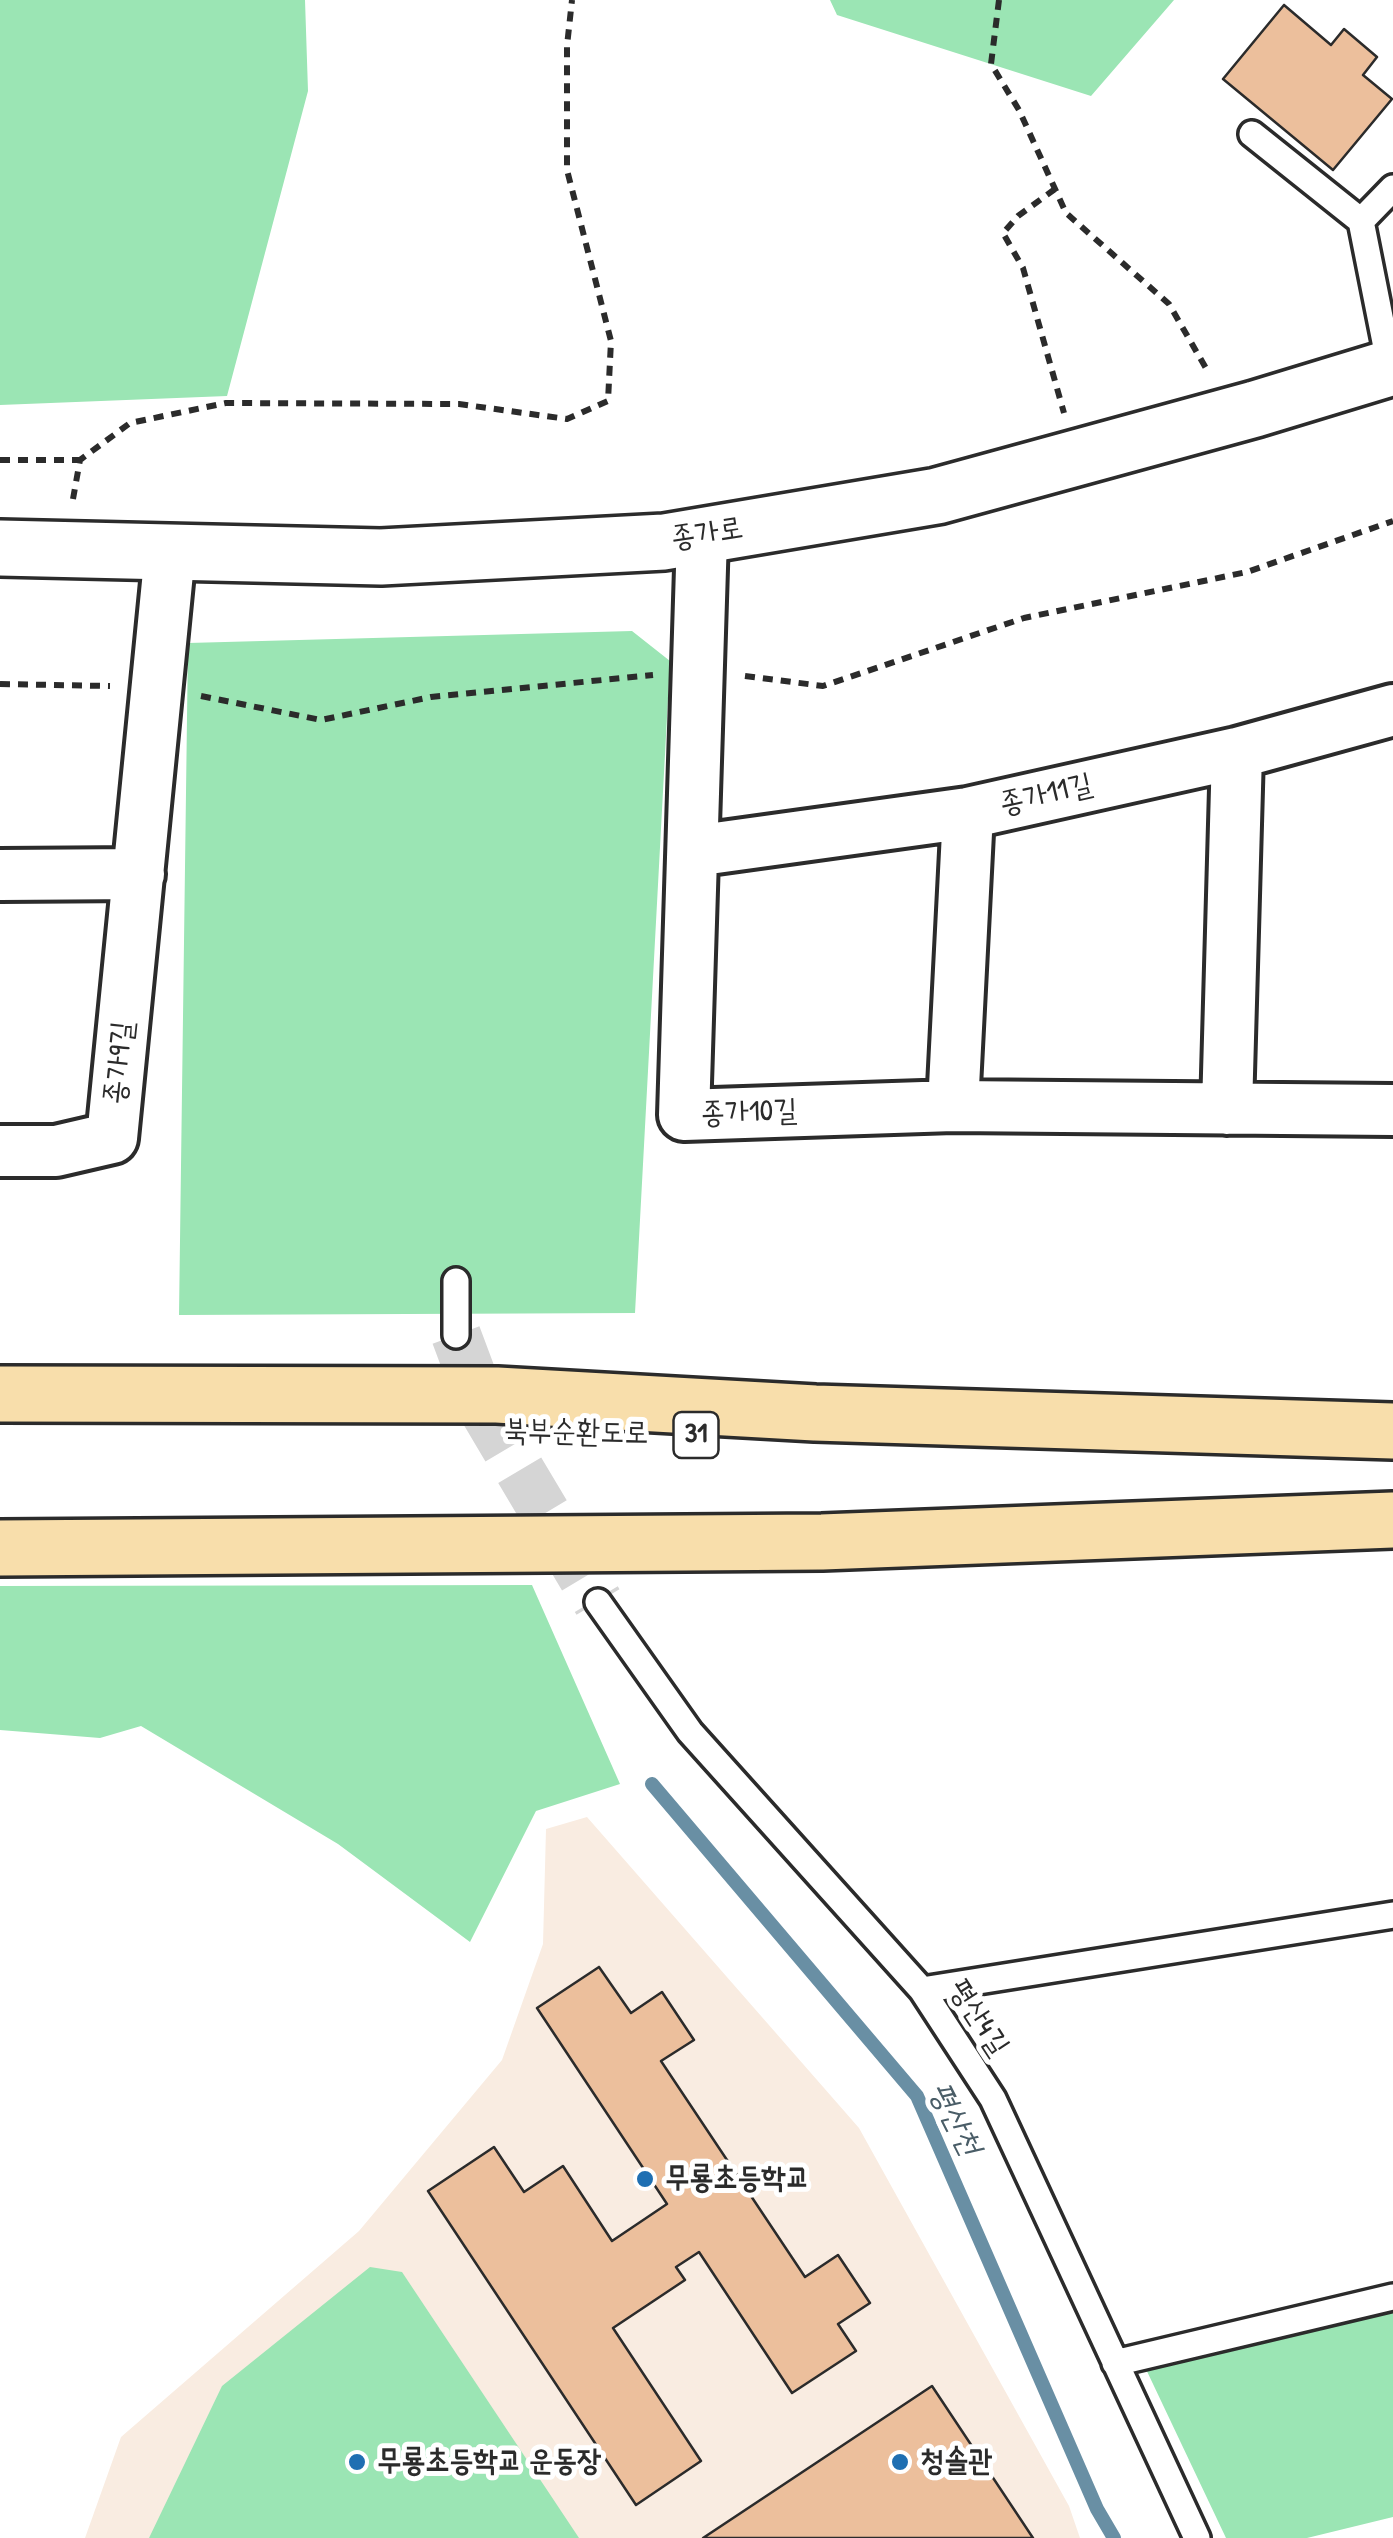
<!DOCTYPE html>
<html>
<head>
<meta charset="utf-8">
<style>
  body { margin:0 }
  canvas { display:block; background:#fff }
</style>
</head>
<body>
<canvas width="1393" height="2538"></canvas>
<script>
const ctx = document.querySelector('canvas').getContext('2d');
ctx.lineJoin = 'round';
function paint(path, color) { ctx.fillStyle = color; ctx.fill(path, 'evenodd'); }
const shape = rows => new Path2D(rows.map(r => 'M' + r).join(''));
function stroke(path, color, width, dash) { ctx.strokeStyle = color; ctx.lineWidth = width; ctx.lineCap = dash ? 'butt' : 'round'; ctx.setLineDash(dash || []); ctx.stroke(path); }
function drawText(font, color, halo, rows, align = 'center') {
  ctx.font = font + ' "Patrick Hand","Poor Story",sans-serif'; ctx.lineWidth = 10; ctx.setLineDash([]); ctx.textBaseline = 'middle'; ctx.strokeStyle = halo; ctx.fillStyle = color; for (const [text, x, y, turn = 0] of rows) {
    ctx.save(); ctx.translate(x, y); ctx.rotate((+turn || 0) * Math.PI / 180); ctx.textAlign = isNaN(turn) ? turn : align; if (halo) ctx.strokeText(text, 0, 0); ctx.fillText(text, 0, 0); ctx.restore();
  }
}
paint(shape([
  [587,1817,859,2128,1069,2506,1080,2538,85,2538,121,2437,359,2231,502,2060,543,1944,546,1829]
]), '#f9ece1');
paint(shape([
  [0,0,305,0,308,91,227,396,0,405],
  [830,0,1174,0,1091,96,837,15],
  [632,631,670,661,635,1313,179,1315,188,643],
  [532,1585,620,1784,536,1811,470,1942,338,1844,141,1726,100,1738,0,1730,0,1586],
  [370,2267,402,2272,579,2538,149,2538,222,2386],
  [1393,2305,1393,2517,1307,2538,1226,2538,1144,2365]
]), '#9be5b4');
stroke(shape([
  [652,1784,917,2096,1097,2509,1114,2538]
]), '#698fa4', 14);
const building = shape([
  [1284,5,1331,45,1344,29,1377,57,1363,75,1392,99,1333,170,1223,79,1284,5],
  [599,1967,631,2013,662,1992,694,2040,661,2061,805,2277,838,2255,870,2303,838,2324,856,2351,792,2393,699,2252,676,2267,685,2280,613,2328,701,2461,636,2505,428,2191,494,2147,524,2192,563,2166,612,2241,667,2204,537,2008,599,1967],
  [932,2386,1033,2538,703,2538,932,2386]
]);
paint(building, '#ecbf9c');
stroke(building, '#2b2b2b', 2.5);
stroke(shape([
  [456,1335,484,1410,598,1602]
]), '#d5d5d5', 50, [50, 25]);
const lane = shape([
  [1252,134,1361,221,1390,367],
  [1361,221,1393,188],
  [456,1335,456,1281],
  [598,1602,690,1732,922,1990,993,2099,1197,2538],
  [922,1990,1393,1915],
  [1115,2363,1393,2297]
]);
const street = shape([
  [702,536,684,1115,953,1106,1393,1110],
  [694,851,968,813,1237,753,1393,710],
  [0,875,139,874],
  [953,1106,968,813],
  [1227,1109,1237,753],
  [0,1151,56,1151,112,1138,170,552]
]);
const secondary = shape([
  [0,548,381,557,664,542,937,496,1255,409,1393,367]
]);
const primary = shape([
  [0,1394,497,1395,815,1413,1393,1431],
  [0,1548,822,1542,1393,1520]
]);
stroke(lane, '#2b2b2b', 32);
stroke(street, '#2b2b2b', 58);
stroke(secondary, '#2b2b2b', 62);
stroke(primary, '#2b2b2b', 62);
stroke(shape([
  [999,0,991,64,1019,110,1066,213,1169,304,1207,370],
  [1055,189,1018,216,1003,233,1023,268,1064,413],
  [0,460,80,460],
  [73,499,80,460,130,423,226,403,459,404,567,419,608,401,611,341,567,170,567,46,572,0],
  [745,676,823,686,1024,618,1247,572,1393,521],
  [0,684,110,686],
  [201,696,321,720,431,697,653,675]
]), '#2b2b2b', 6, [10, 8]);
stroke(lane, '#fff', 25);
stroke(street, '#fff', 50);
stroke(secondary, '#fff', 55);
stroke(primary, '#f8deab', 55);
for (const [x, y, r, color] of [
  [645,2179,10,"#1f6fb2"],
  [357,2462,10,"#1f6fb2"],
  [900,2462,10,"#1f6fb2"]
]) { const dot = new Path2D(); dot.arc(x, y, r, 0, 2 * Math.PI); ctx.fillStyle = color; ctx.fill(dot); stroke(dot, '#fff', 4); }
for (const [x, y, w] of [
  [696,1435,45]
]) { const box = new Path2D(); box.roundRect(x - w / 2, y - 23, w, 46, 8); ctx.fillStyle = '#fff'; ctx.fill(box); stroke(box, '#2b2b2b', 2.5); }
drawText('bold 28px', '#2b2b2b', null, [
  ["31",696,1435]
]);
drawText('30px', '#2b2b2b', '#fff', [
  ["종가로",707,534,-9],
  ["종가11길",1046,795,-13],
  ["종가9길",120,1063,-84],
  ["종가10길",749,1113,-2],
  ["북부순환도로",576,1433,1],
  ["평산4길",978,2018,57]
]);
drawText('bold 30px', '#2b2b2b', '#fff', [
  ["무룡초등학교",665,2179],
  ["무룡초등학교 운동장",377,2462],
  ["청솔관",920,2462]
], 'left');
drawText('italic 32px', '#4a5d67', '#fff', [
  ["평산천",954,2119,63]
]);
</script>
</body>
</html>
